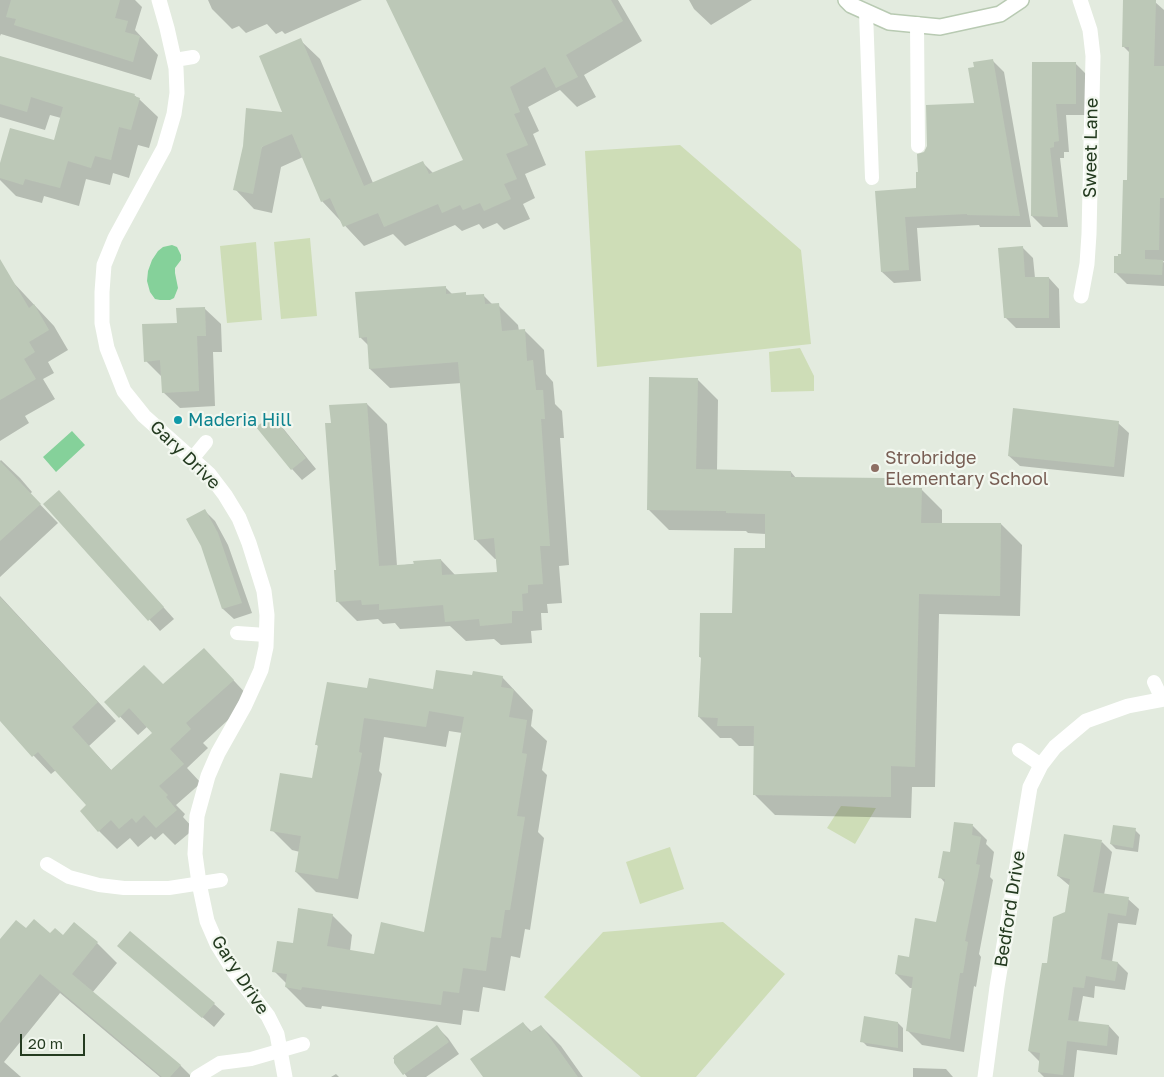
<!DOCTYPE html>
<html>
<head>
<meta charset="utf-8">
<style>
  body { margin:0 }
  #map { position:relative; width:1164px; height:1077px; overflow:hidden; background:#e3ebdf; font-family:"Golos Text",sans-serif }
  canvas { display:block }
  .scale { position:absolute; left:20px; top:1034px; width:65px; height:22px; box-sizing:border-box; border:2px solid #243b20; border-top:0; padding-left:6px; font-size:15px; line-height:18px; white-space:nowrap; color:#243b20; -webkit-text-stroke:4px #f2f7ef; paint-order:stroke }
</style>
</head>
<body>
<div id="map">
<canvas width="1164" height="1077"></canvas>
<div class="scale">20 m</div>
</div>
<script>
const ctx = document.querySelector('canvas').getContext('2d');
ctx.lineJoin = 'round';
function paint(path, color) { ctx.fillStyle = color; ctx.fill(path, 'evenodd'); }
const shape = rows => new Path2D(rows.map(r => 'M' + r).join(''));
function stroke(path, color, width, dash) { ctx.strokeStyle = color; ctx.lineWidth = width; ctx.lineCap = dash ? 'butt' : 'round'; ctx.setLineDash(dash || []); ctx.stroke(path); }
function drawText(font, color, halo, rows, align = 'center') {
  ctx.font = font + ' "Golos Text",sans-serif'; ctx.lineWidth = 4.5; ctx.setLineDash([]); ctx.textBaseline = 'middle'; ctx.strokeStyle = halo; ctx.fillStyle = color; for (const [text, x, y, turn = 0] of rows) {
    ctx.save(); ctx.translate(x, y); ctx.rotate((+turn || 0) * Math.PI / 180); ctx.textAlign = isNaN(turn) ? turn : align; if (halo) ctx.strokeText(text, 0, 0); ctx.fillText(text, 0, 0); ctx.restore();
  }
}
paint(shape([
  [680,145,801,250,811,344,597,367,585,151],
  [310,238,317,316,281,319,274,242],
  [256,242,262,320,227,323,220,246],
  [800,348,814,376,814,391,771,392,769,352],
  [841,806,876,808,855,844,827,828],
  [670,847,684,889,640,904,626,862],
  [723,922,785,974,696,1077,641,1077,544,997,603,932]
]), '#ceddb7');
paint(shape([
  [172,245,177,247,181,255,181,260,175,268,175,273,178,288,174,298,170,300,160,300,155,299,150,292,147,281,148,271,152,260,158,251,163,247],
  [72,431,85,445,56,472,43,457]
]), '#85d19a');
paint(shape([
  [0,0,135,0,142,7,135,30,158,55,151,80,1,34,0,36],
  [208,0,362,0,285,34,282,31,276,34,267,24,246,33,239,26,232,29,212,9],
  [388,0,618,0,642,41,584,75,596,97,577,107,560,90,528,107,539,131,533,134,546,165,525,174,535,198,523,204,530,219,504,230,497,223,483,229,479,224,462,231,455,225,405,246,393,234,364,246,322,201,303,157,281,167,272,213,254,209,235,189,284,113,300,40,320,59,373,183,423,163,434,174,465,161],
  [689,0,752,0,711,25,694,9],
  [1124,0,1155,2,1164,10,1164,261,1163,261,1164,263,1164,286,1127,284,1115,272,1122,255,1129,181,1130,53,1123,46],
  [0,57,134,95,139,99,158,117,149,148,138,145,129,178,113,173,110,185,86,179,79,206,44,196,42,203,16,196,0,180,0,167,55,142,61,118,50,115,45,130,0,117],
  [992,60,1004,72,1031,227,980,227,979,225,917,228,921,281,894,283,882,272,876,192,918,190,919,173,925,154,976,104],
  [1033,63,1075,63,1086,74,1086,115,1066,115,1069,152,1064,152,1064,158,1060,158,1068,227,1043,227,1032,216],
  [1022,247,1033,258,1035,278,1049,278,1059,289,1060,328,1016,328,1005,317],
  [10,279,54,326,68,350,48,362,54,373,43,379,55,399,25,416,29,423,0,441,0,285],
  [445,287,453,295,465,294,468,296,483,295,493,305,498,305,518,325,519,331,524,330,544,350,546,374,553,382,555,404,562,411,564,438,560,438,569,565,559,566,562,603,547,604,548,613,541,613,542,630,531,631,532,643,501,645,494,639,466,641,450,626,400,629,395,623,383,624,378,619,357,621,337,601,332,424,367,404,387,424,397,566,441,560,456,576,498,573,497,559,495,559,475,539,462,383,390,388,370,369,369,346,360,337],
  [204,308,221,324,222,352,213,352,215,406,180,408,163,392,162,377,146,361],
  [697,379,718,400,717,471,791,472,796,478,885,480,894,488,921,489,942,510,942,524,1001,524,1022,545,1020,616,939,614,935,787,912,787,911,818,775,815,754,794,755,746,739,746,731,738,720,738,699,717,702,659,700,657,733,614,766,549,766,534,748,533,746,531,669,530,648,509],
  [272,417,282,427,316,469,302,480,292,469],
  [1118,423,1129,433,1124,477,1020,466,1009,456],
  [1,460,20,478,32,492,30,494,58,523,0,577,0,461],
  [69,502,174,619,160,631,44,504],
  [205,511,215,521,228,545,252,613,234,619,223,609,202,545],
  [0,596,116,721,89,746,112,771,154,733,148,726,138,735,106,702,222,668,251,699,203,743,208,748,187,768,201,783,176,805,185,814,183,817,194,829,175,845,163,833,155,840,151,836,138,847,130,838,117,849,99,831,88,806,56,770,51,774,0,720],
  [473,676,502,677,533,710,531,726,547,741,542,770,547,775,538,832,544,838,530,930,525,929,520,958,511,956,505,991,483,987,479,1012,463,1010,461,1025,322,1006,321,1009,306,1007,286,987,287,984,274,971,294,945,332,915,352,935,350,951,375,955,425,934,462,733,449,731,446,747,384,737,379,771,382,774,358,899,316,892,296,872,300,852,292,850,272,830,313,780,319,747,316,744,368,690,434,690],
  [955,823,973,826,987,840,986,844,994,852,990,877,993,880,979,954,981,957,976,987,974,986,964,1052,922,1045,908,1031,913,988,910,988,896,974,937,923,945,883,940,877,951,853],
  [1135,830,1140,835,1138,852,1116,849,1111,844],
  [1102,842,1112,852,1104,895,1128,899,1139,909,1136,925,1118,923,1112,962,1118,963,1128,973,1125,990,1095,986,1094,998,1083,996,1078,1023,1109,1026,1119,1037,1117,1055,1077,1050,1074,1077,1044,1077,1039,1072,1039,1061,1029,1051,1048,965,1066,913,1070,886,1058,876],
  [74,924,97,943,117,963,92,993,180,1065,192,1077,160,1077,60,993,4,1062,21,1077,0,1077,0,941,26,930,64,937],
  [119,946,214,1004,225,1014,214,1027],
  [523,1023,532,1032,541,1026,561,1046,583,1077,484,1077],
  [898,1023,903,1028,903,1052,867,1046,862,1041],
  [437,1027,448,1038,459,1054,426,1077,407,1077,393,1058],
  [913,1068,946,1069,953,1077,913,1077],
  [336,1074,339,1077,331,1077]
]), '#0003');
paint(shape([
  [11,0,120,0,115,18,128,21,125,32,140,36,133,62,14,25,16,19,6,17],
  [386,0,611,0,623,21,566,55,578,77,556,88,545,67,510,87,520,112,514,114,528,145,506,154,517,179,504,184,511,199,484,211,480,203,463,210,460,205,442,213,438,204,384,227,378,213,343,227,330,198,321,202,292,134,262,147,253,194,233,190,243,146,246,108,282,112,259,56,301,38,364,186,423,161,429,174,463,160],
  [1123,0,1156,0,1154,66,1164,66,1164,198,1160,198,1159,250,1145,250,1145,259,1163,260,1162,275,1114,273,1114,256,1118,256,1118,254,1121,254,1123,180,1127,180,1129,47,1122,47],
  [0,56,135,94,134,96,140,98,131,130,119,127,111,160,95,156,91,168,68,161,60,188,25,179,23,185,0,178,0,163,10,128,54,140,63,107,31,97,27,112,0,104],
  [993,59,1020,216,967,215,967,214,905,217,909,270,881,272,875,191,916,188,916,172,918,172,917,154,924,152,927,146,926,105,974,103,968,68,974,67,973,62],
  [1032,62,1076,62,1076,104,1056,104,1059,141,1054,142,1054,147,1050,148,1058,217,1031,216],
  [1023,246,1025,277,1049,277,1049,318,1004,318,998,248],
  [0,259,29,308,34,304,49,330,29,342,35,352,24,359,36,379,0,400],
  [446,286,446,294,466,292,466,295,484,294,485,304,499,303,502,331,525,329,527,361,533,360,536,390,543,390,545,419,541,419,550,546,540,546,543,584,528,585,528,593,522,594,523,611,512,611,512,623,480,626,479,619,445,622,443,605,379,610,379,604,362,605,361,600,336,602,334,570,336,570,325,423,331,423,329,405,367,403,379,566,414,564,413,561,441,559,442,575,497,572,494,538,474,540,458,362,369,369,367,337,359,338,355,292],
  [205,307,206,336,197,336,199,391,162,393,160,360,144,362,142,324,177,323,176,308],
  [649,377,698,378,696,469,791,471,791,477,886,478,886,487,922,488,921,523,1001,523,1000,596,919,594,915,767,891,766,891,797,753,795,754,726,717,726,718,718,698,717,701,657,699,657,700,613,732,613,734,548,765,548,765,514,726,513,726,511,647,510],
  [1013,408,1119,421,1114,467,1008,456],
  [272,415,306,458,291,470,256,427],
  [0,461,41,504,0,541],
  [59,490,164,607,148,621,43,504],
  [205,509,218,533,242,603,222,609,201,546,186,519],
  [0,597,98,702,72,727,111,770,152,733,129,708,119,718,104,702,144,665,163,684,204,648,234,680,186,723,191,729,170,749,184,764,159,786,168,795,166,797,177,810,156,828,144,815,136,823,132,818,119,829,111,820,98,832,80,811,86,805,38,752,32,757,0,721],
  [436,670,472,675,473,671,503,676,501,687,514,689,509,717,527,720,522,753,527,754,517,816,525,817,510,910,505,910,501,938,491,937,486,971,463,968,459,993,443,991,441,1005,302,987,301,990,285,987,287,974,272,972,277,941,293,943,298,908,333,914,327,946,374,954,381,922,424,932,464,717,429,711,426,727,364,718,359,752,362,753,338,879,295,872,301,836,270,831,280,773,312,778,318,745,315,745,327,682,367,688,369,678,433,689],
  [954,822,973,824,972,835,981,837,976,864,980,865,965,941,968,942,963,973,960,973,950,1039,906,1031,913,977,895,974,898,955,909,957,915,918,936,922,945,879,938,878,943,851,950,852],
  [1113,825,1136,828,1133,848,1110,844],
  [1064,834,1102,840,1093,892,1129,897,1126,916,1108,913,1101,959,1118,962,1115,981,1086,976,1084,988,1073,987,1068,1020,1109,1025,1107,1046,1067,1041,1063,1075,1038,1072,1040,1053,1028,1051,1042,963,1047,963,1053,917,1065,912,1070,879,1057,876],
  [34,919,50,933,55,928,63,935,74,922,98,942,72,974,181,1065,170,1077,162,1077,40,974,0,1023,0,939,16,920,26,928],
  [130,931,215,1003,202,1018,117,946],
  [864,1016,898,1022,898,1048,860,1042],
  [523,1022,530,1032,541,1025,578,1077,483,1077,470,1059],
  [437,1025,449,1042,403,1075,394,1063,394,1056]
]), '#bcc8b7');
const secondary = shape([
  [846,0,851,5,889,22,940,27,1000,14,1021,0]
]);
stroke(secondary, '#b8cab2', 18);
stroke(shape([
  [866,12,872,178],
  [917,24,918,146],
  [175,60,193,57],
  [192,459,206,442],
  [237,633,266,635],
  [1154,682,1162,699],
  [1019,750,1041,765],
  [47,864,69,877,99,885,124,888,169,888,221,880],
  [197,1077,220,1063,251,1059,303,1044]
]), '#fff', 14);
stroke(shape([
  [159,0,167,28,176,68,177,93,174,114,164,148,115,238,104,265,102,292,102,323,107,348,124,391,144,416,209,474,225,495,239,518,249,543,264,591,267,615,266,647,261,670,245,705,218,753,208,776,197,816,195,854,199,883,207,921,217,944,235,973,268,1016,277,1034,285,1077],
  [1080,0,1090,30,1093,56,1089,234,1087,264,1081,296],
  [985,1077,997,987,1030,787,1041,765,1055,747,1086,721,1128,706,1164,699]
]), '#fff', 15);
stroke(secondary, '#fff', 15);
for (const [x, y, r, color] of [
  [178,420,5,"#0f9aa8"],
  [875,468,5,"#8d6e63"]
]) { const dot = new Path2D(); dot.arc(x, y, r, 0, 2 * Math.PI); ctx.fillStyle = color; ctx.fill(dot); stroke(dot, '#f2f7ef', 2); }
drawText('18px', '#243b20', '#f2f7ef', [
  ["Sweet Lane",1091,148,-89],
  ["Gary Drive",185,455,44],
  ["Bedford Drive",1010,909,-81],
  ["Gary Drive",240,975,57]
]);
drawText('18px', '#0d838f', '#f2f7ef', [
  ["Maderia Hill",188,420]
], 'left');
drawText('18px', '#785e54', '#f2f7ef', [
  ["Strobridge",885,458],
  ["Elementary School",885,479]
], 'left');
</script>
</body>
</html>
